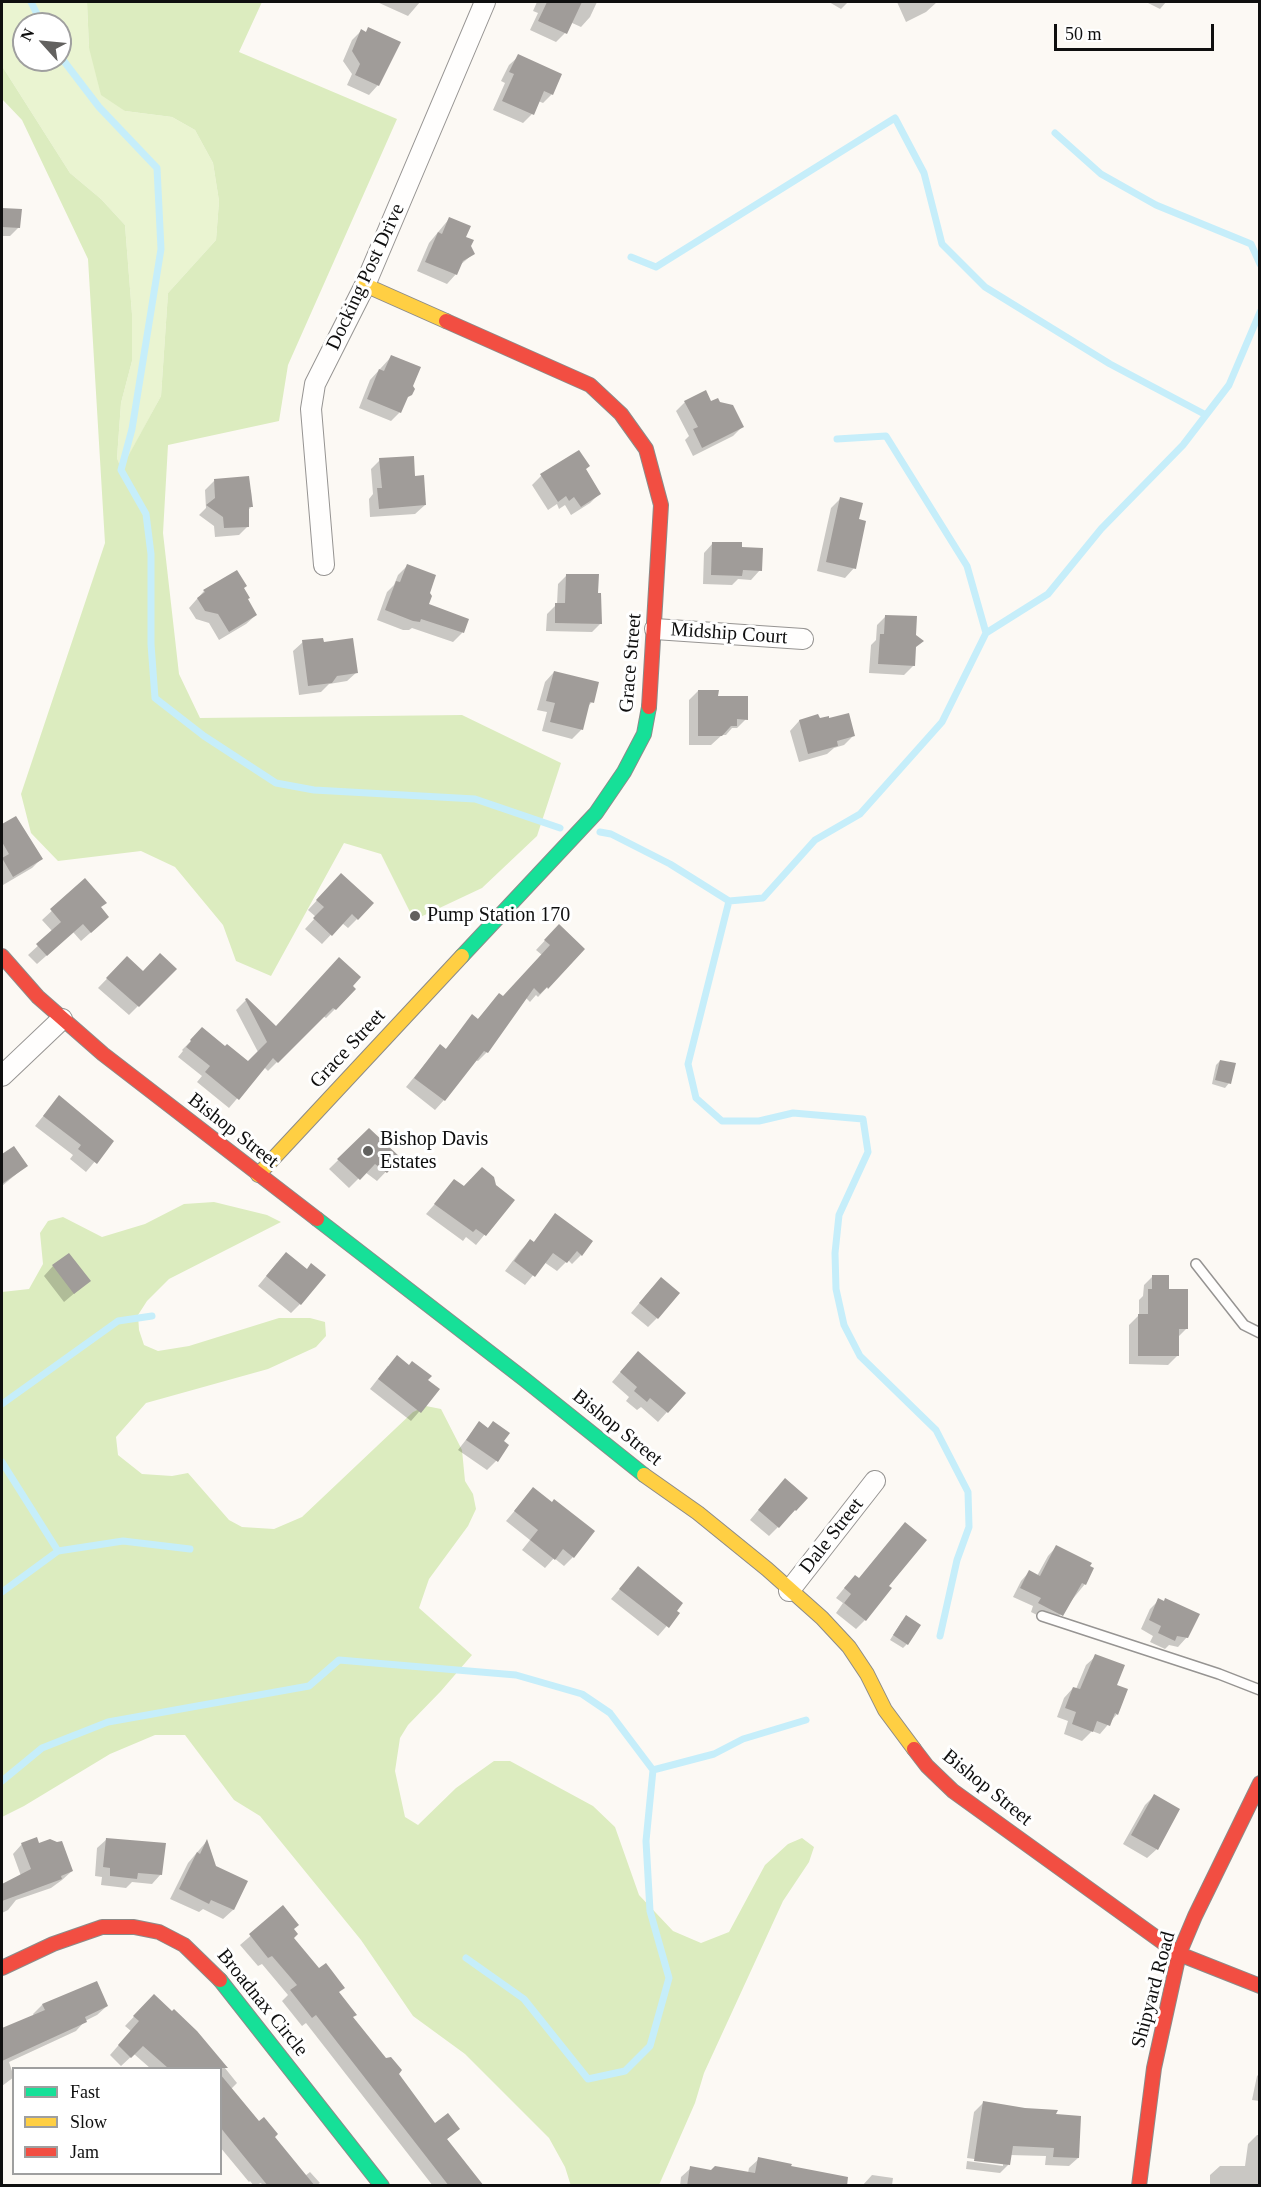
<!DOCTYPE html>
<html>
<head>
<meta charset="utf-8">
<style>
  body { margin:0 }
  #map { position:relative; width:1261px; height:2187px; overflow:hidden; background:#fcf9f4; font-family:Georgia,serif }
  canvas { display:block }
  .frame { position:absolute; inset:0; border:3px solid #0f0f0f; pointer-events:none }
  .legend { position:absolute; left:12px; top:2067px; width:210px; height:108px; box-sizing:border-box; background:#fff; border:2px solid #9f9f9f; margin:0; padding:8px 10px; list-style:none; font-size:18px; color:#0f0f0f }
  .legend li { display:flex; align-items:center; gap:12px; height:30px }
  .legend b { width:30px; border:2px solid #9f9f9f }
  .north { position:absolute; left:12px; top:12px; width:60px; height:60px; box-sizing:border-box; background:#fff; border:2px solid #9f9f9f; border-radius:50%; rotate:297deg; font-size:16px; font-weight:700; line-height:24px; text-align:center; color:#0f0f0f }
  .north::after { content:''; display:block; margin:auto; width:21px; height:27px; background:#62615f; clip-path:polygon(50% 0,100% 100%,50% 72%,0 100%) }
  .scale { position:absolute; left:1054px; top:24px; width:160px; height:27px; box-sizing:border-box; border:3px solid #0f0f0f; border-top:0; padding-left:8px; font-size:18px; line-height:21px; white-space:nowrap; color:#0f0f0f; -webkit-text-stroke:4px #fff; paint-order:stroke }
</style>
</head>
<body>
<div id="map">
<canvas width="1261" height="2187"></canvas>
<div class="frame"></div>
<ul class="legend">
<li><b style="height:8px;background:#16e098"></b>Fast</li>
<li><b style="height:8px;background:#ffcf43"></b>Slow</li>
<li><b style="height:8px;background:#f24e42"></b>Jam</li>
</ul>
<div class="north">N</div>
<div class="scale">50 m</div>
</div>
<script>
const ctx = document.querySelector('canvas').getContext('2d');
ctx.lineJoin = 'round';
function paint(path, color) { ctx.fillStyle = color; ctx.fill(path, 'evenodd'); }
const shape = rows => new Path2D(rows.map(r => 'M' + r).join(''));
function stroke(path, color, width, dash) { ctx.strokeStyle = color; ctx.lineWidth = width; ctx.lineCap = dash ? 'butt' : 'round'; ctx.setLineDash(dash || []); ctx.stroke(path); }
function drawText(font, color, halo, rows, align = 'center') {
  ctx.font = font + ' Georgia,serif'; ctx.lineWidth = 6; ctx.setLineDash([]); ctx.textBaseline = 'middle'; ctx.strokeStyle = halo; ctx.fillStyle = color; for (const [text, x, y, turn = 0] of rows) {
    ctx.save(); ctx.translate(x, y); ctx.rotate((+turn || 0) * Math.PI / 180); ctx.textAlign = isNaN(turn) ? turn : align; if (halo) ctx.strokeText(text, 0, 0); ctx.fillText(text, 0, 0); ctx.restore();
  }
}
paint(shape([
  [2,2,87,2,89,48,125,111,172,117,195,130,213,163,219,201,216,240,168,293,161,396,121,470,117,458,121,403,132,361,132,314,125,225,101,199,70,173,2,66],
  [24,24,60,24,60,60,24,60]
]), '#eaf4d1');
paint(shape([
  [87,2,262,2,239,52,397,119,288,365,279,421,168,445,163,533,179,674,200,718,462,715,561,763,537,836,482,888,414,920,381,854,344,843,271,976,236,961,223,925,175,867,141,851,58,861,31,833,21,794,105,543,88,259,22,120,2,99,2,66,70,173,101,199,125,225,132,314,132,361,121,403,117,458,121,469,161,396,168,293,216,240,219,201,213,163,195,130,172,117,125,111,101,95,89,48],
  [214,1202,267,1215,281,1222,169,1279,147,1301,138,1315,139,1330,144,1345,158,1351,189,1346,279,1318,310,1318,325,1322,326,1336,316,1347,268,1369,146,1403,116,1437,118,1455,142,1474,172,1476,188,1473,229,1520,242,1527,274,1529,302,1517,413,1412,426,1406,441,1409,462,1450,465,1481,473,1494,476,1509,468,1526,429,1579,419,1608,472,1655,441,1691,408,1725,400,1738,395,1771,405,1817,418,1825,456,1788,494,1761,510,1761,593,1806,615,1827,639,1895,673,1931,701,1943,729,1932,765,1865,788,1844,802,1838,814,1847,809,1862,783,1901,704,2073,695,2103,659,2185,571,2186,565,2167,549,2138,465,2054,413,2016,361,1940,260,1816,234,1800,185,1735,155,1735,110,1754,24,1806,2,1817,2,1292,29,1289,43,1264,40,1233,48,1221,63,1217,102,1237,145,1224,184,1204]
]), '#dcecbf');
paint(shape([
  [377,2,420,2,408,16],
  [537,2,597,2,590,17,581,27,570,22,565,33,556,42,530,30,538,13,533,11],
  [829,2,848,2,841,9],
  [897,2,937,2,926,12,906,22],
  [1146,2,1166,2,1160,9],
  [369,29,378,85,369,95,347,85,352,74,343,61,352,40,361,31,365,33],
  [519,56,552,94,543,103,538,101,532,114,523,123,493,110,505,83,501,81,509,65],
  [2,209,20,211,19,227,10,236,2,236],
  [449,219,473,254,459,266,456,274,447,284,417,271,429,243],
  [391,357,400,412,391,421,359,408,370,380],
  [685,402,710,403,742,427,733,436,693,456,685,440,689,436,676,411],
  [579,452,584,470,599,494,590,503,571,515,565,505,559,509,557,504,548,510,532,485,541,476],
  [380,460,414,477,425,505,415,514,370,517,369,499,373,494,371,469],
  [214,481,251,490,252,506,247,511,248,526,239,535,215,537,214,526,199,515,206,508,205,490],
  [840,499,858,521,854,568,845,578,817,571,831,508],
  [713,543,760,570,751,580,738,579,732,585,703,584,704,553],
  [407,566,428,594,427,605,467,620,462,633,453,642,412,628,409,630,403,630,377,620,387,592,394,585,398,575],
  [567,575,597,594,601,623,592,632,546,631,547,614,557,604,558,584],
  [243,588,246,599,256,615,246,624,219,640,209,623,196,619,189,608,204,591],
  [886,616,915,648,914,665,904,675,869,673,871,645,876,640,877,625],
  [303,642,323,644,357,672,347,681,329,684,321,692,299,695,293,651],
  [554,672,592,702,587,707,581,730,572,739,542,731,547,712,537,710,545,682],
  [698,691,717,697,746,719,737,728,732,728,726,735,722,735,711,745,689,745,689,700],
  [818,720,853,736,844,745,834,748,827,754,799,762,790,731,799,721],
  [16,818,41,859,32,868,3,885,2,881,2,826],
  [85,880,99,908,98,926,81,941,73,932,37,964,28,955,53,932,42,920],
  [332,884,357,919,348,928,342,923,322,944,305,929,316,917,308,910],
  [550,935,583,949,538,997,536,995,530,1002,526,998,487,1052,478,1061,475,1060,444,1100,435,1110,406,1087,440,1046,445,1050,472,1016,477,1020,499,995,503,998,542,955,536,950],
  [127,958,143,973,175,969,129,1015,98,988],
  [330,969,335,1009,326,1018,323,1016,268,1071,264,1067,229,1108,197,1082,202,1076,178,1057,183,1051,182,1050,202,1030,225,1048,248,1063,258,1052,236,1010,247,999,276,1027],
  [1220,1061,1229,1083,1225,1088,1212,1084,1216,1065],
  [59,1097,112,1141,86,1172,70,1159,73,1155,35,1126],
  [369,1130,399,1158,377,1181,365,1172,349,1188,329,1169],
  [14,1148,26,1166,2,1186,2,1156],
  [471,1179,495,1186,513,1200,476,1245,466,1237,463,1241,426,1214,455,1181,463,1187],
  [555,1215,581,1255,572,1264,568,1260,557,1271,544,1262,525,1285,505,1271,521,1250,530,1241,533,1243],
  [277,1263,306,1270,300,1304,291,1313,258,1286],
  [53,1266,89,1281,64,1302,44,1276],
  [1153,1276,1168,1290,1187,1328,1178,1337,1178,1355,1168,1365,1129,1364,1129,1325,1139,1315,1139,1300,1143,1296,1144,1285],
  [652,1288,657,1318,648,1327,631,1313],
  [629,1362,684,1393,658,1422,641,1407,637,1410,626,1401,629,1397,612,1382],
  [388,1366,426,1381,438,1390,411,1421,370,1389],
  [479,1423,487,1429,493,1423,502,1441,496,1461,487,1470,458,1450],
  [533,1489,573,1557,564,1566,554,1558,545,1568,522,1550,530,1540,506,1521],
  [776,1489,795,1510,769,1536,750,1520],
  [1056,1547,1085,1584,1053,1623,1031,1612,1033,1606,1013,1597,1021,1581,1029,1572,1037,1576,1048,1556],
  [638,1568,678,1613,658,1636,611,1599],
  [846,1586,887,1586,865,1620,856,1629,836,1613,843,1603,836,1598],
  [1159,1600,1187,1637,1178,1647,1169,1645,1165,1649,1150,1642,1153,1636,1141,1629,1150,1609],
  [902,1621,907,1644,903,1648,890,1640],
  [1096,1656,1115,1686,1117,1714,1100,1734,1092,1731,1082,1741,1064,1734,1068,1721,1057,1717,1064,1698,1073,1688,1076,1689,1086,1665],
  [1154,1796,1157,1849,1147,1858,1123,1844,1145,1805],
  [107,1839,161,1874,152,1884,132,1882,126,1888,101,1885,102,1877,95,1876,97,1848],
  [206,1842,215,1867,246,1882,233,1910,223,1919,203,1909,199,1912,170,1899,188,1863],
  [22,1844,38,1845,72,1871,62,1880,51,1888,16,1900,8,1910,2,1913,2,1885,21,1876,13,1854],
  [283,1908,292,1930,292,1938,338,1993,352,2018,435,2125,458,2129,446,2140,482,2186,433,2186,306,2023,302,2026,282,2001,288,1995,262,1964,258,1966,240,1945],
  [96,1983,107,2006,97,2015,85,2021,76,2031,9,2062,14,2077,2,2086,2,2026,4,2029,34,2016,33,2014,42,2005],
  [145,2005,196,2032,237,2083,231,2089,305,2176,310,2172,320,2183,317,2185,263,2186,261,2183,254,2186,250,2181,249,2182,220,2147,220,2068,150,2068,134,2054,121,2066,110,2055,131,2031,125,2026],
  [1260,2073,1260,2101,1252,2100,1257,2076],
  [983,2103,1054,2116,1078,2158,1069,2166,1045,2165,1046,2156,1010,2155,1008,2165,1000,2173,966,2169,967,2161,1003,2166,1003,2163,967,2158,974,2112],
  [1257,2135,1260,2135,1260,2186,1210,2186,1210,2175,1220,2166,1245,2166,1248,2144],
  [759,2159,790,2168,812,2186,680,2186,681,2177,691,2168,711,2172,748,2173,749,2168],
  [872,2175,893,2178,892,2185,894,2186,862,2186]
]), '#0003');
stroke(shape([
  [31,2,42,24],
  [60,56,99,107,157,168,161,249,132,429,121,470,146,514,151,554,151,644,155,698,204,736,276,783,314,790,475,799,560,828],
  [1055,133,1101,174,1156,205,1251,244,1260,264],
  [631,257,656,267,895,118,924,173,942,244,985,287,1110,364,1206,415],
  [837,439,886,436,967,566,986,633],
  [600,832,611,834,670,864,729,901,763,898,815,840,860,814,942,722,986,633,1048,594,1101,529,1183,445,1229,385,1260,312],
  [729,901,688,1064,696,1098,722,1121,759,1121,793,1113,863,1119,868,1152,839,1215,835,1253,836,1289,844,1325,860,1356,936,1430,968,1492,969,1527,957,1560,940,1636],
  [2,1404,118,1321,152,1316],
  [2,1462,58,1551],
  [2,1592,58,1551,123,1541,190,1549],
  [653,1770,714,1754,743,1739,806,1720],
  [2,1781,42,1748,108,1722,309,1686,339,1660,516,1675,582,1694,610,1713,653,1770,646,1841,650,1911,669,1978,650,2046,625,2071,588,2079,524,1999,466,1958]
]), '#c6eefa', 7);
paint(shape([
  [547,2,582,2,567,34,538,21],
  [368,27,401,42,379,86,355,75,360,64,352,51,361,29,366,32],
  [518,54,562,74,553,95,544,91,534,115,502,101,514,74,509,72],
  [2,208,22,209,20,228,2,227],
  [449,217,471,226,466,237,474,240,471,246,475,254,463,261,457,275,425,262,438,232,442,234],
  [391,355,421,367,413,386,415,389,412,395,408,397,401,413,367,399,379,369,384,371],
  [706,390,711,401,718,398,720,402,733,405,744,427,702,448,693,429,698,427,684,401],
  [579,450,590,466,586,469,601,494,581,507,574,497,569,501,566,496,558,502,540,474],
  [414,456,415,476,424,475,426,505,379,509,377,488,382,488,379,458],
  [249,476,253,507,249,507,249,527,224,528,223,517,206,505,215,498,214,479],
  [840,497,863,503,859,519,866,521,856,569,826,562],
  [712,542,742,542,742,547,763,548,762,571,743,570,742,576,711,575],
  [407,564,436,575,430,593,432,596,429,604,469,619,464,633,421,619,420,622,413,621,385,610,396,581,400,582],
  [237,570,247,586,244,588,250,598,248,599,257,615,229,632,218,614,205,611,197,598,205,592,203,590],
  [566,574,599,574,598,593,601,593,602,624,555,623,555,603,565,603],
  [885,615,917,616,916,635,924,641,916,647,915,666,878,664,880,634,884,634],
  [323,638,324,642,353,638,358,673,337,676,332,683,308,686,302,640],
  [554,671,599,682,594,703,590,702,583,730,550,722,555,703,546,701],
  [698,690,719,690,718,696,748,696,748,720,737,719,737,726,731,726,722,736,698,736],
  [849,713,855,736,837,741,838,746,808,754,799,720,818,714,820,718,829,716,829,718],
  [16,816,43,859,13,877,2,858,9,854,2,842,2,824],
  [341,873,374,903,358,920,352,914,332,936,313,918,324,907,316,900],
  [85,878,107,903,101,907,109,917,91,933,83,924,47,956,36,944,61,922,50,909],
  [559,924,585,949,548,989,547,987,540,994,534,988,488,1053,484,1051,445,1101,414,1078,440,1044,446,1049,472,1014,478,1019,499,993,503,996,550,945,544,940],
  [160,953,177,969,139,1007,106,978,127,956,143,971],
  [339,957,361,977,353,986,356,989,336,1010,333,1008,278,1063,273,1058,239,1100,205,1072,210,1066,186,1047,191,1041,190,1040,202,1027,225,1046,227,1044,248,1061,267,1042,245,999,247,998,276,1026],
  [1220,1060,1236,1063,1231,1084,1215,1080],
  [59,1095,114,1141,97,1164,78,1149,81,1145,43,1116],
  [369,1128,401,1158,387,1173,375,1164,360,1180,337,1159],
  [14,1146,28,1166,2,1184,2,1154],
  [482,1167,494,1177,496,1185,515,1200,486,1236,476,1229,473,1232,434,1204,454,1179,464,1186],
  [555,1213,593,1241,582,1256,577,1251,567,1263,553,1253,535,1277,514,1261,530,1239,534,1242],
  [286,1252,307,1269,311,1263,326,1275,301,1305,266,1276],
  [69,1253,91,1281,74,1294,52,1265],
  [1152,1275,1169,1275,1169,1289,1188,1289,1188,1329,1179,1329,1179,1356,1138,1356,1138,1314,1148,1314,1148,1289,1152,1289],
  [661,1277,680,1293,658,1319,639,1303],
  [638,1351,686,1393,668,1413,650,1398,647,1402,634,1391,637,1387,620,1372],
  [397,1355,409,1365,412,1361,432,1376,428,1380,440,1389,421,1413,378,1379],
  [479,1421,488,1428,493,1421,510,1433,504,1441,509,1445,498,1462,466,1440],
  [785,1478,808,1498,796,1511,795,1510,779,1528,758,1510],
  [533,1487,552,1502,554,1499,595,1531,574,1558,563,1549,555,1560,530,1540,538,1530,514,1511],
  [905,1522,927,1540,889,1586,892,1588,866,1621,844,1603,851,1594,844,1588,855,1575,859,1578],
  [1056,1545,1092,1563,1090,1566,1094,1568,1086,1585,1082,1583,1063,1616,1038,1603,1041,1598,1020,1588,1029,1570,1040,1576],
  [638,1566,683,1603,677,1611,680,1613,669,1628,619,1589],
  [1158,1598,1164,1601,1165,1598,1200,1614,1188,1638,1177,1636,1175,1641,1158,1633,1161,1626,1149,1620],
  [906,1615,921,1625,908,1645,893,1635],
  [1095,1654,1125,1665,1117,1685,1128,1689,1118,1715,1115,1713,1110,1726,1097,1721,1093,1732,1072,1724,1076,1712,1065,1708,1073,1687,1080,1689],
  [1154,1794,1180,1809,1158,1850,1131,1835],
  [37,1837,39,1843,50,1839,57,1842,62,1841,73,1871,61,1876,62,1879,2,1901,2,1884,31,1869,21,1843],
  [106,1838,166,1843,162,1875,138,1873,137,1879,110,1876,110,1868,103,1867],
  [207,1839,216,1866,248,1881,234,1910,211,1900,209,1904,179,1889,197,1852,200,1854],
  [283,1905,299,1925,294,1929,298,1934,294,1938,319,1968,326,1963,345,1988,339,1992,357,2015,353,2017,386,2058,391,2057,402,2070,399,2074,435,2123,448,2113,460,2129,447,2139,484,2186,449,2186,316,2015,312,2018,290,1990,297,1985,272,1956,268,1958,249,1934],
  [97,1981,108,2006,85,2017,87,2022,2,2061,2,2028,45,2010,42,2004],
  [154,1994,172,2011,174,2009,197,2031,228,2068,168,2068,143,2046,131,2058,118,2045,139,2021,133,2016],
  [220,2074,259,2121,264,2117,278,2134,275,2137,315,2186,268,2186,220,2127],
  [983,2101,1025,2108,1058,2110,1056,2114,1081,2116,1079,2158,1053,2157,1054,2148,1013,2146,1010,2165,974,2161],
  [758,2157,792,2164,791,2166,848,2177,847,2186,687,2186,690,2166,711,2170,715,2166,755,2173]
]), '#a09c99');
const lane = shape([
  [1196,1264,1244,1325,1260,1333],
  [1042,1616,1219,1674,1260,1690]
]);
const street = shape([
  [324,565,311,409,315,384,365,285,485,2],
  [655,629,803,639],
  [2,1076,62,1019],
  [789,1591,875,1481]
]);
const fast = shape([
  [462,956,596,813,624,772,644,734,649,707],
  [317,1219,524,1379,644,1475],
  [220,1980,382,2186]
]);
const slow = shape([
  [365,285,446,321],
  [258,1175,462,956],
  [644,1475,698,1513,767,1569,822,1618,849,1647,867,1674,885,1710,914,1749]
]);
const jam = shape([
  [446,321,590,385,621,414,646,449,661,505,649,707],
  [2,956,38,997,103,1054,317,1219],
  [914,1749,927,1766,953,1791,1179,1954,1260,1986],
  [2,1968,53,1944,102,1927,134,1927,159,1932,184,1945,220,1980],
  [1139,2186,1154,2068,1179,1954,1195,1916,1260,1783]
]);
stroke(lane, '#969492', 12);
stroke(street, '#969492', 22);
stroke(fast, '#8c8b89', 16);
stroke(slow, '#8c8b89', 16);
stroke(jam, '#8c8b89', 16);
stroke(lane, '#fffefd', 9);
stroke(street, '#fffefd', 20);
stroke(fast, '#16e098', 14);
stroke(slow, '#ffcf43', 14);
stroke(jam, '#f24e42', 14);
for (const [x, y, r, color] of [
  [415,916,6,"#62615f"],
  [368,1151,6,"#62615f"]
]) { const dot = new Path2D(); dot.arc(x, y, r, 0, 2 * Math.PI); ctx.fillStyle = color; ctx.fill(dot); stroke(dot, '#fff', 2); }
drawText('20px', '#0f0f0f', '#fff', [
  ["Docking Post Drive",366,277,-65],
  ["Midship Court",729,634,4],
  ["Grace Street",631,663,-85],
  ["Grace Street",348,1049,-47],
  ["Bishop Street",233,1131,38],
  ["Bishop Street",617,1428,39],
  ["Dale Street",832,1536,-52],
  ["Bishop Street",987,1788,39],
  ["Shipyard Road",1154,1990,-75],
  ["Broadnax Circle",262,2003,51]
]);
drawText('20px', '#0f0f0f', '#fff', [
  ["Pump Station 170",427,916],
  ["Bishop Davis",380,1140],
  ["Estates",380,1163]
], 'left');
</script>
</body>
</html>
